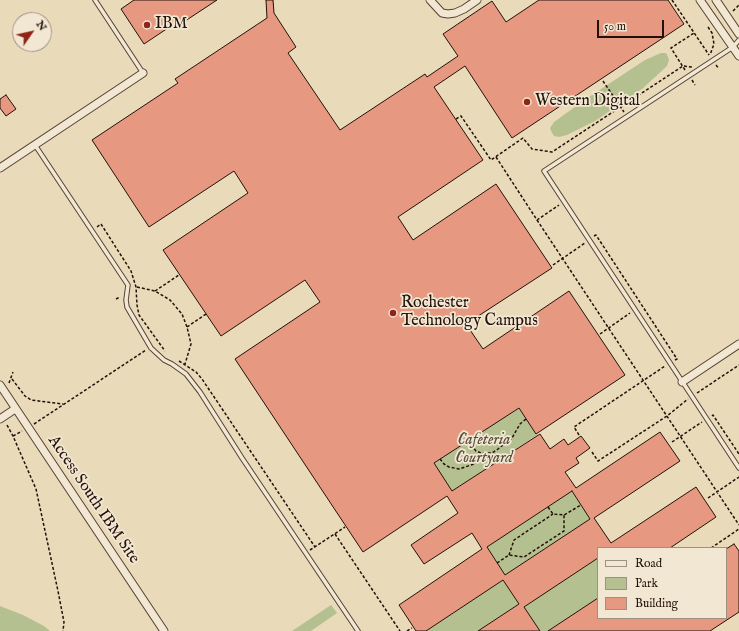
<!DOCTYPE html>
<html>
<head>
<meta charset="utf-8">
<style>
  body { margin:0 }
  #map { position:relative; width:739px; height:631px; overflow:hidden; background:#e9daba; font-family:"IM FELL English",serif }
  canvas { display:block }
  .legend { position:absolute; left:597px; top:547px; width:130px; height:72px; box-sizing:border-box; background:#f1e7d2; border:1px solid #9f9182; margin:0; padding:5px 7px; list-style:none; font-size:12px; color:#231109 }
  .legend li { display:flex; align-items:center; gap:8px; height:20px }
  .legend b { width:20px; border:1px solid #9f9182 }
  .north { position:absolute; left:12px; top:12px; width:40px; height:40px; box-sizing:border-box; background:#f1e7d2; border:1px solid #9f9182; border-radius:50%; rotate:56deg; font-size:11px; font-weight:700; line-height:16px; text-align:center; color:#231109 }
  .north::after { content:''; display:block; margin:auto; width:14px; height:18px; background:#8f2418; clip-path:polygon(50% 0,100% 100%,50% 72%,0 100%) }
  .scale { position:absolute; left:597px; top:20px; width:67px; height:18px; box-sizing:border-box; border:2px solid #231109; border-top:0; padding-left:5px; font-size:12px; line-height:14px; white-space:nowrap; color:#231109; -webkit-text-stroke:3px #f1e7d2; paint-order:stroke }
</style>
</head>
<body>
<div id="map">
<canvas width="739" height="631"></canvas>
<ul class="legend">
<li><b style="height:5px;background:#f1e7d2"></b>Road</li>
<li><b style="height:11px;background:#b5c091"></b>Park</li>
<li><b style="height:11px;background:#e69880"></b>Building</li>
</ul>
<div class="north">N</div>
<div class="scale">50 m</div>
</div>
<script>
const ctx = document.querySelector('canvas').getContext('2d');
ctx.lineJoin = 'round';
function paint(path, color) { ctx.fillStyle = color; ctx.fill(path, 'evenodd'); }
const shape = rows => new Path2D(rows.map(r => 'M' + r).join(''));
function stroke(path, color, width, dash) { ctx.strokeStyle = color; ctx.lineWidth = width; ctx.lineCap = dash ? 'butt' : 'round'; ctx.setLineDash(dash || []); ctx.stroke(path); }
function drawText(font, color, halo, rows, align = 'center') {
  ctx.font = font + ' "IM FELL English",serif'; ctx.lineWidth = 3.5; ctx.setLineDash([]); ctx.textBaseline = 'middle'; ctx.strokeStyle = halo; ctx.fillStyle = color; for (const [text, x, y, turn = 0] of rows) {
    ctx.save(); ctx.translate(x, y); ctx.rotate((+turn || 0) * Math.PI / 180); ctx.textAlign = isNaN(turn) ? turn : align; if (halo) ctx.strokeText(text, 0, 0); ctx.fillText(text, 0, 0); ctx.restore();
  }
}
paint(shape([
  [661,53,666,53,668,57,669,60,667,66,642,89,595,121,567,135,559,137,554,136,551,131,550,128,554,122,586,99,645,60],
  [519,408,537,435,452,491,434,463],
  [572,491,590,519,505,575,487,547],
  [598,558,598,598,548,631,540,631,524,607],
  [503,580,519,604,478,631,426,631],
  [331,605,337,613,311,631,292,631],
  [0,606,23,615,44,626,50,631,0,631]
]), '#b5c091');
const building = shape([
  [134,0,217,0,173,29,171,26,144,44,121,9,134,0],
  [266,0,273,0,274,13,296,47,288,53,340,130,425,74,427,77,458,56,443,34,492,1,506,22,539,0,668,0,684,24,512,138,465,66,434,87,483,160,398,217,413,240,496,184,552,268,466,324,483,349,569,291,625,375,536,434,519,408,434,463,452,491,540,434,550,449,564,439,568,445,581,436,590,448,576,458,579,463,565,472,576,488,660,432,680,461,594,518,611,543,696,487,716,517,670,548,598,548,598,558,524,607,540,631,478,631,519,604,503,580,426,631,416,631,399,605,482,549,472,533,424,564,411,545,458,513,447,496,363,552,235,359,320,302,305,280,221,336,163,250,248,193,234,171,149,227,92,140,178,83,175,79,267,18,266,0],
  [572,491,590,519,505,575,487,547,572,491],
  [6,95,16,109,6,116,0,108,0,99,6,95],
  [734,544,739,551,739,612,710,631,548,631,598,598,598,618,726,618,726,549,734,544]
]);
paint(building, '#e69880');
stroke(building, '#231109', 1);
const lane = shape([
  [95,0,143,73],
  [739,40,733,47,544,171,739,468],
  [35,145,128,285,126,300,127,307,151,348,164,360,172,364,186,374,200,392,242,458,358,631]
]);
const street = shape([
  [430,0,442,13,448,14,455,13,464,9,477,0],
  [700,0,739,56],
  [716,0,739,34],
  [0,168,143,73],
  [682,382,739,344],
  [0,385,164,631],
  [0,419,15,409]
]);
stroke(lane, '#544335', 5.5);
stroke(street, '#544335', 9);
stroke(shape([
  [672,0,709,55],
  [733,11,739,5],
  [708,27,712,33,714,44,710,55],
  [716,65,719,69],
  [685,70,671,48,694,33],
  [692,80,695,85],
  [603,81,624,112],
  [456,119,461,116,491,160,523,138,532,149,552,152,683,66,692,67],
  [496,157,537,220,559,205],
  [537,220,739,525],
  [97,227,101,224,131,271,136,287,137,305,139,315,165,351],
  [594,236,596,235,677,359,675,360],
  [553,265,585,243],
  [137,287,155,291,170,300,182,314,187,327,191,344,185,364],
  [155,291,179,275],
  [116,299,120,297],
  [187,327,206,314],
  [600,334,630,313],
  [179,361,196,372,202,379,315,547],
  [12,379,25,396,31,400,63,404],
  [9,383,13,372],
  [697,393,739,365],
  [712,416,713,415,739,454],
  [34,424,146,350],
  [7,425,13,436,36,489,58,591,64,622,63,631],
  [579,435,574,427,665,366],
  [13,436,22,431],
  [468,441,476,451,481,453,492,453,498,449,512,438,520,424,526,419],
  [672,442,702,422],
  [592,452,598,461,667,416,688,399],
  [440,459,444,464,449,467,459,469,474,464,481,453],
  [708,498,739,477],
  [548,507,553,514,564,515,581,505],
  [335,534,400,631],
  [711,548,739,529],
  [310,550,345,527],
  [509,555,514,540,553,514],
  [497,563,509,555,524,557,564,531,564,515],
  [407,631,412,628]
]), '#231109', 1.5, [3, 2]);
stroke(lane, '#f1e7d2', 3.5);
stroke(street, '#f1e7d2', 7);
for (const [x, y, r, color] of [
  [147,25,4,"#8f2418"],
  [527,102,4,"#8f2418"],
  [393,313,4,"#8f2418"]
]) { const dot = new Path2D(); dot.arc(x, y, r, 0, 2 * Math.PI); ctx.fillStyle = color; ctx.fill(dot); stroke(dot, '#f1e7d2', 1.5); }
drawText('16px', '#231109', '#f1e7d2', [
  ["IBM",155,25],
  ["Western Digital",535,102],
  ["Rochester",401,304],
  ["Technology Campus",401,322]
], 'left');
drawText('italic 16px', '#564e39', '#f1e7d2', [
  ["Cafeteria",484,441],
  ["Courtyard",484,459]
]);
drawText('16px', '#231109', '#f1e7d2', [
  ["Access South IBM Site",93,500,56]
]);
</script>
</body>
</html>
